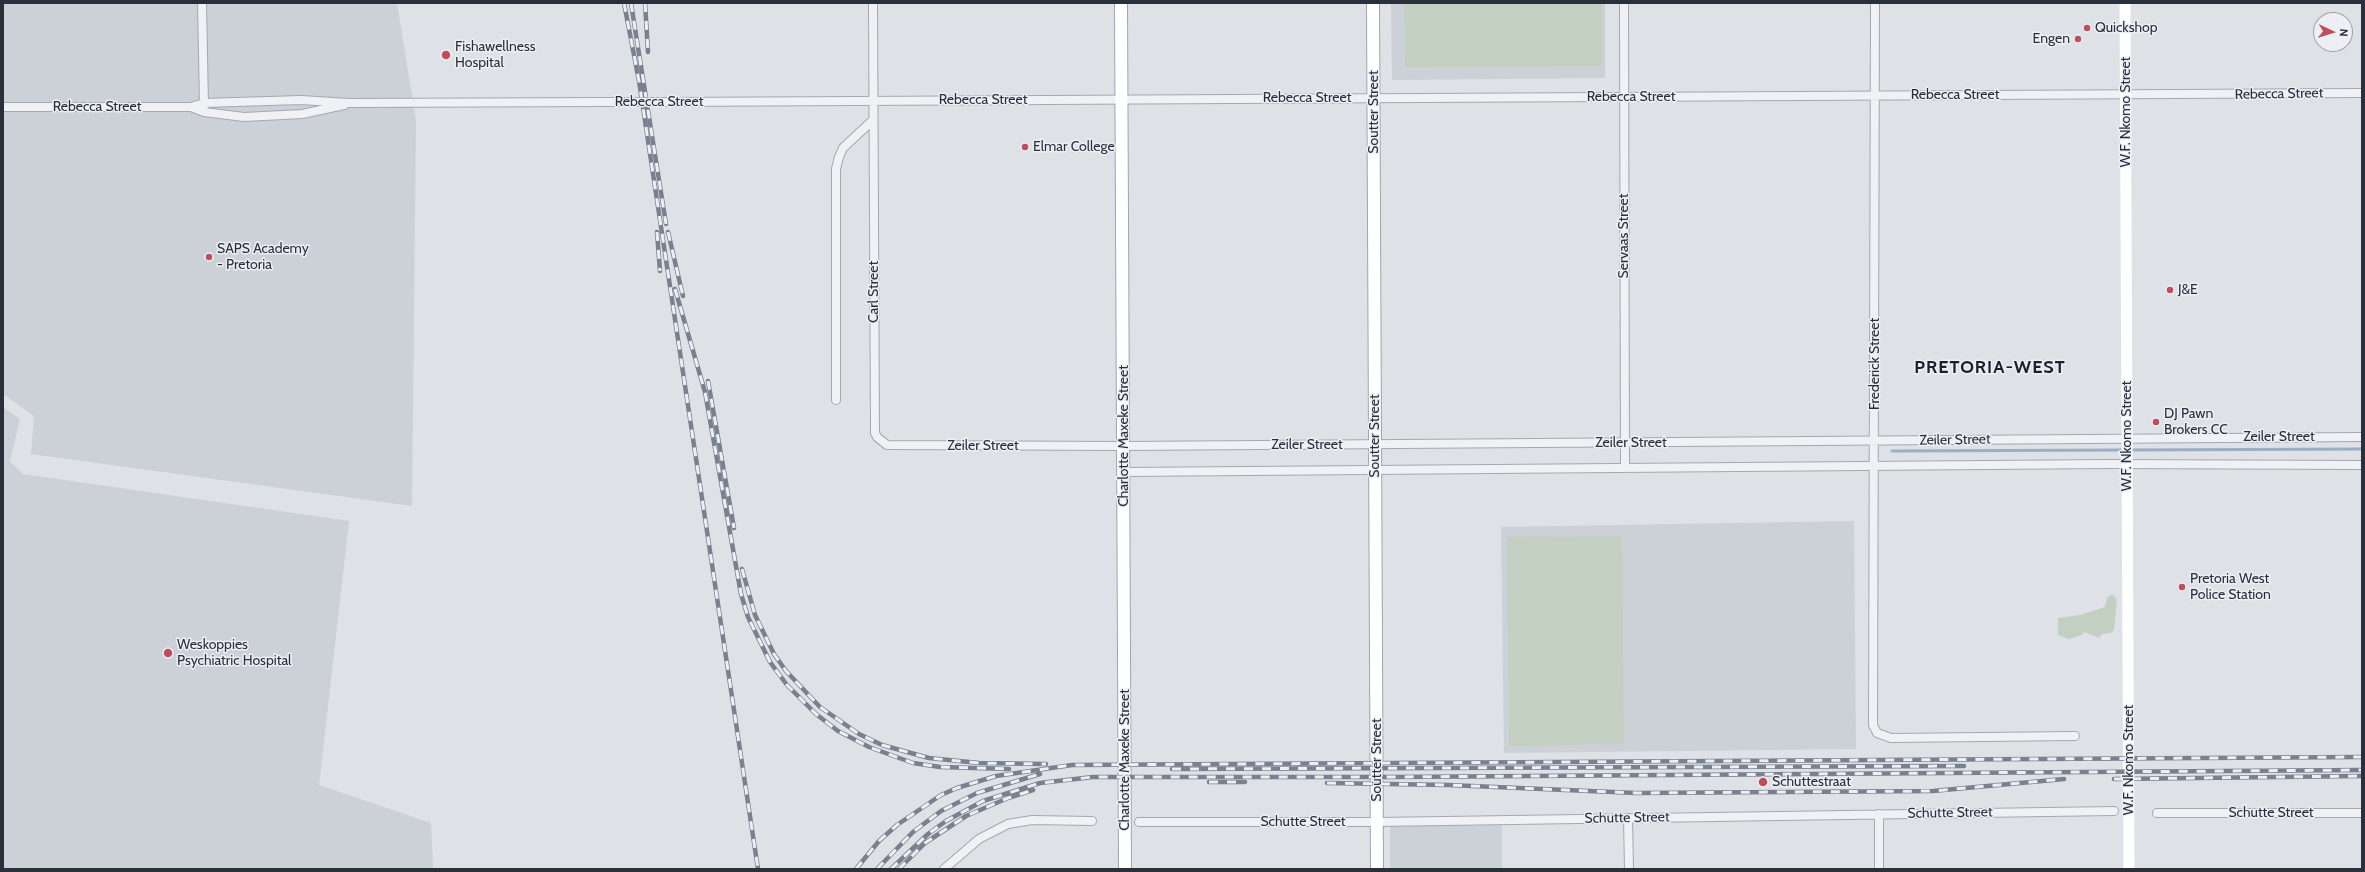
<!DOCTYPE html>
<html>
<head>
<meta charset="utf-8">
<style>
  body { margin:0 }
  #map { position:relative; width:2365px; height:872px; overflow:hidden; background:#dee1e6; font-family:Cabin,sans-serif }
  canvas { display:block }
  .frame { position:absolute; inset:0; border:4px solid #292f3b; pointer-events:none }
  .north { position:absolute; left:2313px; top:12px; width:40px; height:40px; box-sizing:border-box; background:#edeff4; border:1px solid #9fa2aa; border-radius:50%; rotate:94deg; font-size:11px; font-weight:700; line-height:16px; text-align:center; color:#292f3b }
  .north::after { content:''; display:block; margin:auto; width:14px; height:18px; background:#bf4e5d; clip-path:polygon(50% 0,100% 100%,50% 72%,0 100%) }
</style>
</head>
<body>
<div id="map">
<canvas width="2365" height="872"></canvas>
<div class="frame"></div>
<div class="north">N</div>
</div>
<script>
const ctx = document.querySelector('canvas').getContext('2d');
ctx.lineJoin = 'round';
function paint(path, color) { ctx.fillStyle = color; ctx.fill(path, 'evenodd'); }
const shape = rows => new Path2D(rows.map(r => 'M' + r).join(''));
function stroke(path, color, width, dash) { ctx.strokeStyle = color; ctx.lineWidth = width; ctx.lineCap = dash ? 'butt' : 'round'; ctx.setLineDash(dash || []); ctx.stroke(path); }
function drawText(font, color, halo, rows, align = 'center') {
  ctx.font = font + ' Cabin,sans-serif'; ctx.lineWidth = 3; ctx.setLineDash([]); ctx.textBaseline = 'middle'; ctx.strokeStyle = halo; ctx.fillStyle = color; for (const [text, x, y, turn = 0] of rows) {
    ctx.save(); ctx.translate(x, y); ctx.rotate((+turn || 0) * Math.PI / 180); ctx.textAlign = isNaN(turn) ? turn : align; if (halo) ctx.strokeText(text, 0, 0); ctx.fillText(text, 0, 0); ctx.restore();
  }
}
paint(shape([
  [3,3,397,3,416,121,412,506,31,454,34,416,3,394],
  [1391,3,1605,3,1605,78,1392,80],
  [3,407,20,419,10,461,23,474,349,521,319,785,431,823,433,869,3,869],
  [1854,521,1856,749,1504,753,1501,527],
  [1502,825,1502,869,1390,869,1390,826]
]), '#ccd0d7');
paint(shape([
  [1404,3,1602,3,1602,66,1405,67],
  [1622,536,1624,744,1509,746,1507,537],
  [2112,594,2117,599,2114,630,2110,633,2102,634,2099,638,2084,632,2082,635,2069,639,2058,635,2058,618,2080,615,2105,607,2107,598]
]), '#c3cfc0');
stroke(shape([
  [2130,450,2362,449],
  [1892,451,2124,450]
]), '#9caec2', 3);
const street = shape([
  [202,3,204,106],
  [873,3,875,433,877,437,887,445,1124,446,2362,437],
  [1624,3,1625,468],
  [1875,3,1873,725,1877,733,1891,738,2075,736],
  [669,102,2362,93],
  [3,107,191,107,204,112,244,117,302,114,344,105],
  [191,107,204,103,301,100,349,103,605,102],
  [836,400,836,169,839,157,843,148,873,120],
  [1124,472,2109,464,2362,465],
  [2157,813,2362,813],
  [1879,814,1879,869],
  [1628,818,1629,869],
  [1139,822,1378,822,2114,811],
  [944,869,979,839,1008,824,1032,820,1092,821]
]);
const primary = shape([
  [1121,3,1125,869],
  [1373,3,1377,869]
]);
stroke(street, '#a4a8af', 10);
stroke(primary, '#9ea5b0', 14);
stroke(street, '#f0f1f5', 8);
stroke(shape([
  [2125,3,2129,869]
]), '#fff', 11);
stroke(primary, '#fff', 12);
const rail = shape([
  [624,3,639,81,758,869],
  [631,3,666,224],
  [645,3,648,52],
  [657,232,660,271],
  [668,232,683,296],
  [675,289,705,392,741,594,748,617,770,662,787,685,816,714,838,731,869,747,913,763,940,767,1009,769],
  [708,381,734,528],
  [742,569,755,615,774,654,786,671,820,707,859,734,882,745,929,758,979,763,1046,764],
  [1172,769,1964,766],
  [2114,779,2362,776],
  [1209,782,1245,782],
  [1327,783,1448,785,1636,793,1933,791,2064,779],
  [856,869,879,841,897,825,941,795,957,788,996,776,1072,765,2362,757],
  [877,869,913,832,941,811,977,793,1040,774],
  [891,869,928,834,946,821,983,801,1040,783,1093,777,1393,777,2362,770],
  [899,869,925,843,966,816,1008,798,1033,790]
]);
stroke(rail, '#79808e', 4.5);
stroke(rail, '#edeff4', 3, [9]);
const streetBridge = shape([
  [605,102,669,102]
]);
stroke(streetBridge, '#a4a8af', 10, []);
stroke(streetBridge, '#f0f1f5', 8);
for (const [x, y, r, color] of [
  [2087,28,4,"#bf4e5d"],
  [2078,39,4,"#bf4e5d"],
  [446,55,5,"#bf4e5d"],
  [1025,147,4,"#bf4e5d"],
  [209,257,4,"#bf4e5d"],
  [2170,290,4,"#bf4e5d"],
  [2156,422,4,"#bf4e5d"],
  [2182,587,4,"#bf4e5d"],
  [168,653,5,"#bf4e5d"],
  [1763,782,5,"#bf4e5d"]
]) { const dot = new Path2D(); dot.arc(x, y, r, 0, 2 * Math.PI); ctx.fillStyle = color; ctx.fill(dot); stroke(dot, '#edeff4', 1.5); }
drawText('14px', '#292f3b', '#edeff4', [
  ["Quickshop",2095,28],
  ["Engen",2070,39,"right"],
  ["Fishawellness",455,47],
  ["Hospital",455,63],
  ["Elmar College",1033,147],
  ["SAPS Academy",217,249],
  ["- Pretoria",217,265],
  ["J&E",2178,290],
  ["DJ Pawn",2164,414],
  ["Brokers CC",2164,430],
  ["Pretoria West",2190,579],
  ["Police Station",2190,595],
  ["Weskoppies",177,645],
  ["Psychiatric Hospital",177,661],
  ["Schuttestraat",1772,782]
], 'left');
drawText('14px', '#292f3b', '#edeff4', [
  ["Rebecca Street",2279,94,-1],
  ["Rebecca Street",1955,95],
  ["Rebecca Street",1631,97],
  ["Rebecca Street",1307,98],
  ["Rebecca Street",983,100],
  ["Rebecca Street",659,102],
  ["Rebecca Street",97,107],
  ["Soutter Street",1374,112,-90],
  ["W.F. Nkomo Street",2126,112,-90],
  ["Servaas Street",1624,236,-90],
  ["Carl Street",874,292,-90],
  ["Frederick Street",1875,364,-90],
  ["Charlotte Maxeke Street",1124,436,-90],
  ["Soutter Street",1375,436,-90],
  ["W.F. Nkomo Street",2127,436,-90],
  ["Zeiler Street",2279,437],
  ["Zeiler Street",1955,440,-1],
  ["Zeiler Street",1631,443],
  ["Zeiler Street",1307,445],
  ["Zeiler Street",983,446],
  ["Charlotte Maxeke Street",1125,760,-90],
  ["Soutter Street",1377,760,-90],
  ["W.F. Nkomo Street",2129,760,-90],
  ["Schutte Street",1950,813,-1],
  ["Schutte Street",2271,813],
  ["Schutte Street",1627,818,-1],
  ["Schutte Street",1303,822]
]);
ctx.letterSpacing = '1px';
drawText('bold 18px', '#1b202c', '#edeff4', [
  ["PRETORIA-WEST",1990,368]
]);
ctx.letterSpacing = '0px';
</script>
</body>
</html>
